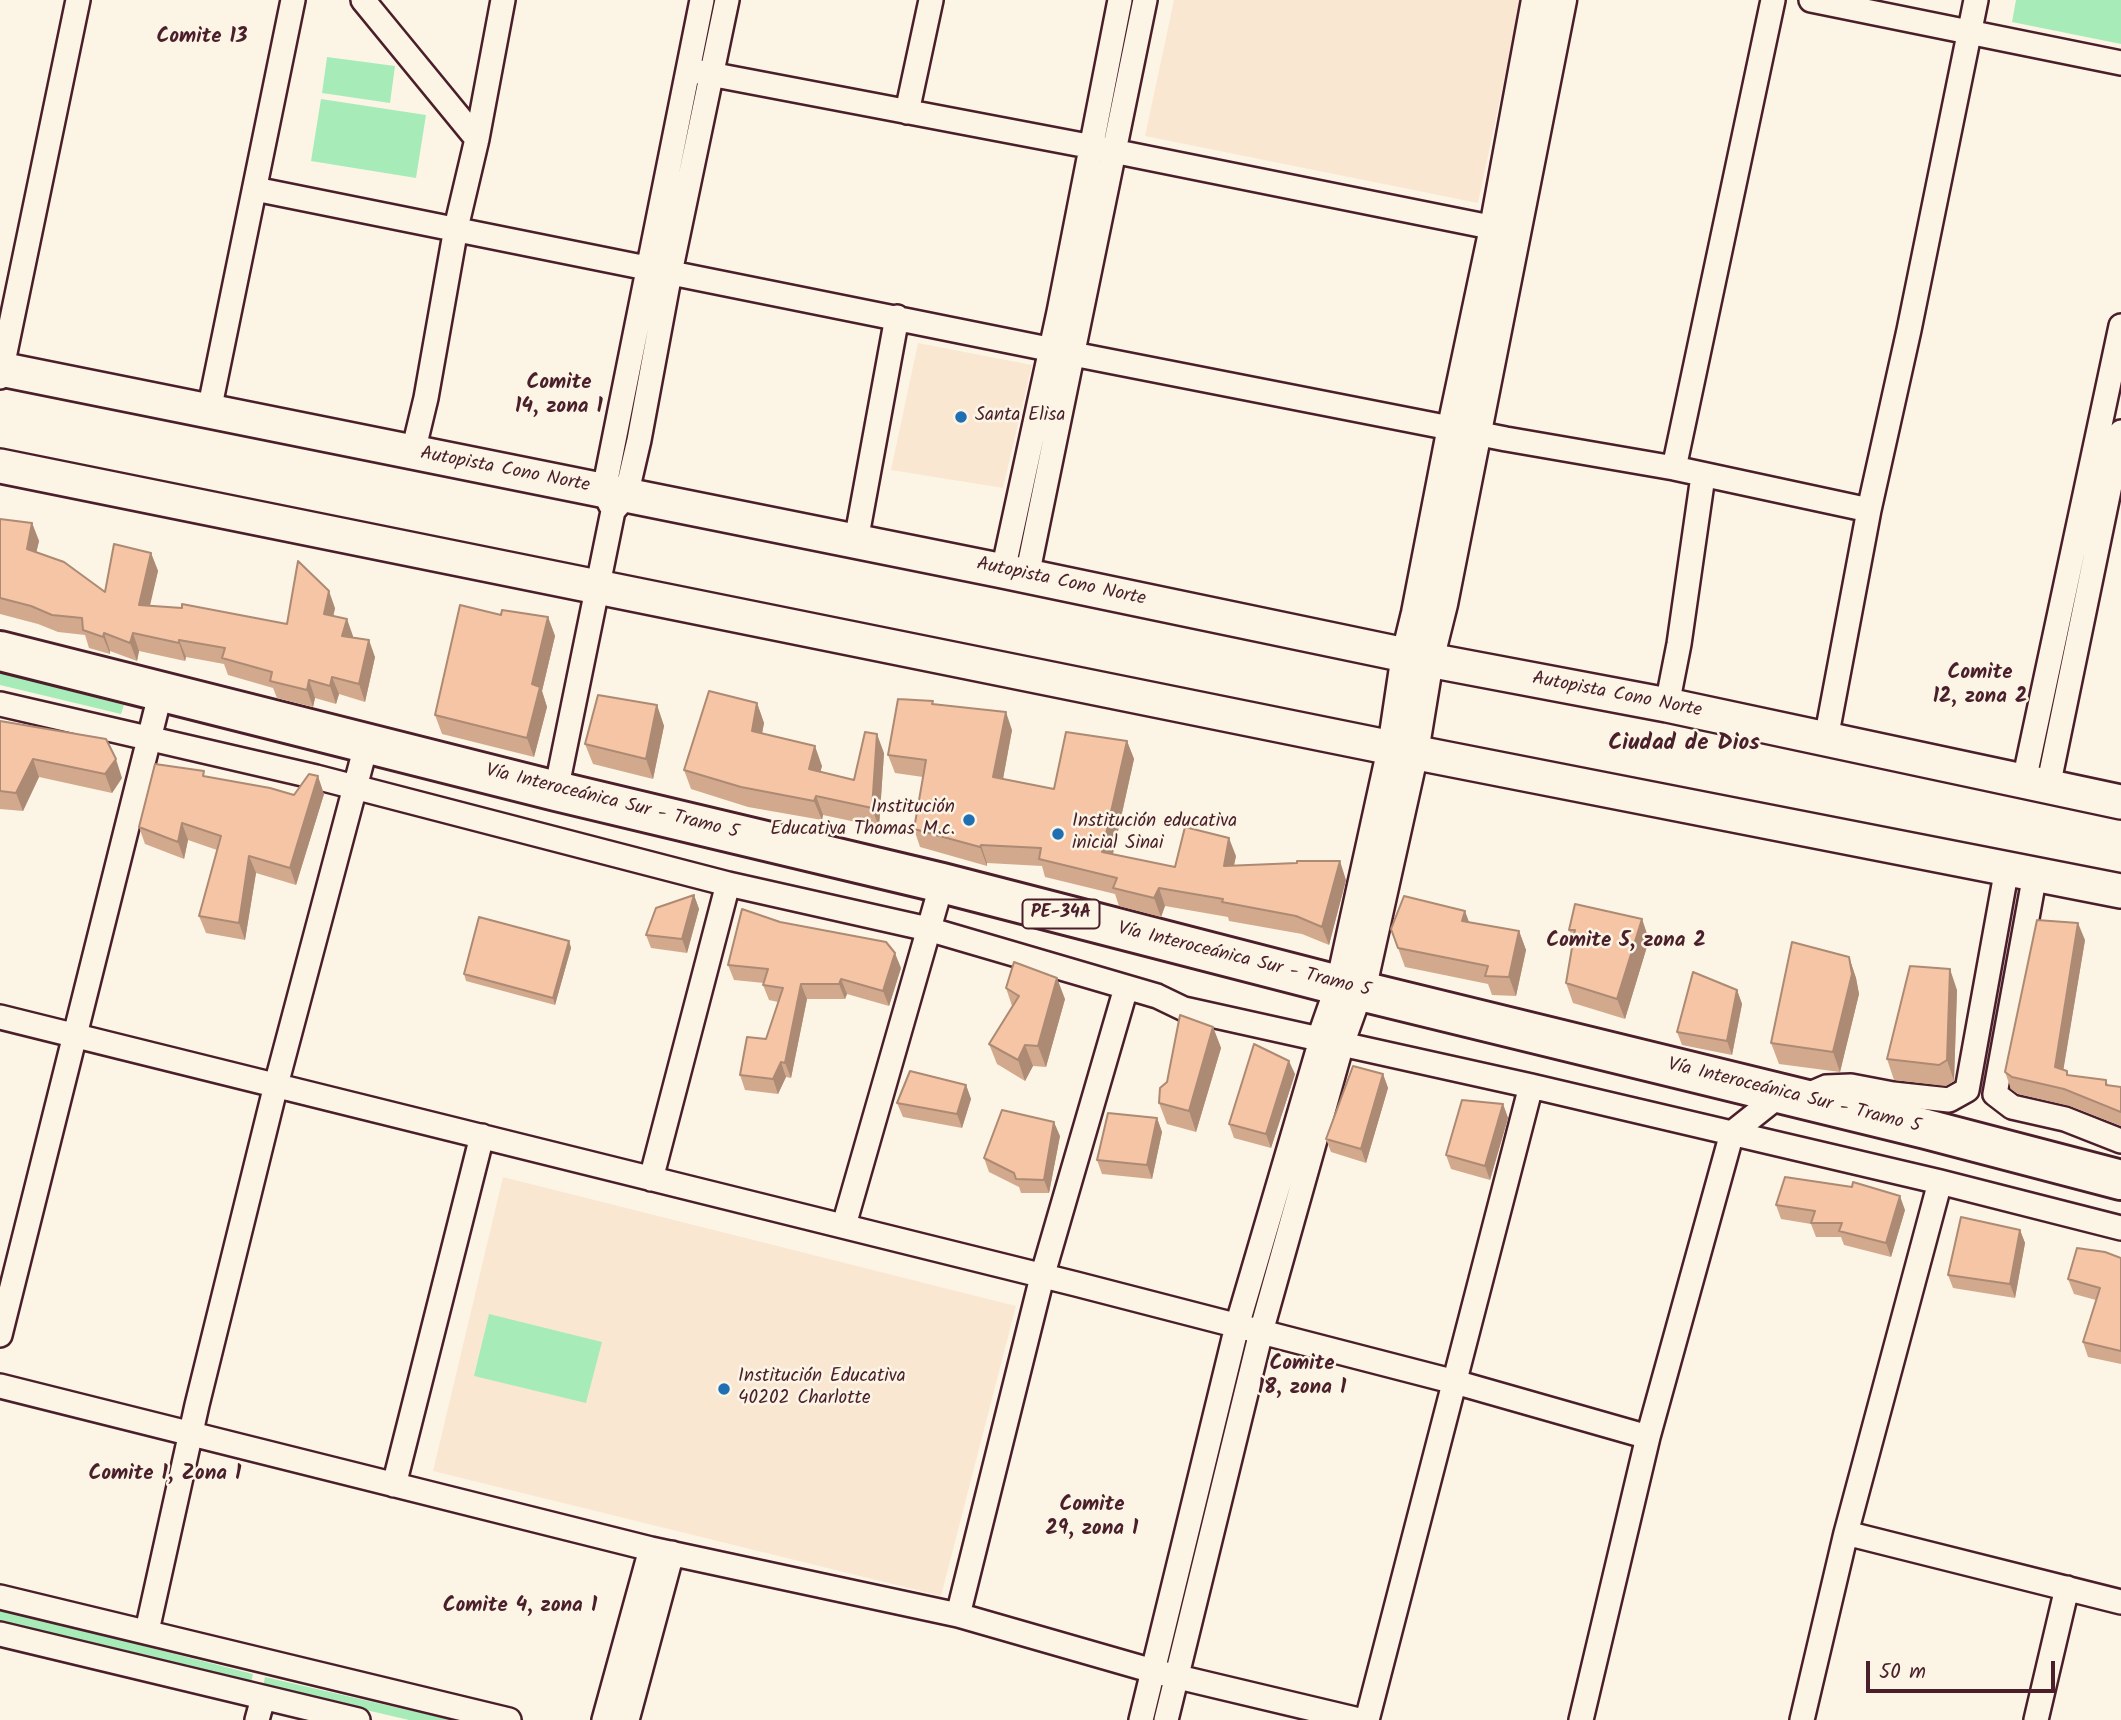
<!DOCTYPE html>
<html>
<head>
<meta charset="utf-8">
<style>
  body { margin:0 }
  #map { position:relative; width:2121px; height:1720px; overflow:hidden; background:#fcf5e5; font-family:Kalam,sans-serif }
  canvas { display:block }
  .scale { position:absolute; left:1866px; top:1661px; width:189px; height:32px; box-sizing:border-box; border:4px solid #4a1f2b; border-top:0; padding-left:9px; font-size:21px; line-height:24px; white-space:nowrap; color:#4a1f2b; -webkit-text-stroke:5px #fcf5e5; paint-order:stroke }
</style>
</head>
<body>
<div id="map">
<canvas width="2121" height="1720"></canvas>
<div class="scale">50 m</div>
</div>
<script>
const ctx = document.querySelector('canvas').getContext('2d');
ctx.lineJoin = 'round';
function paint(path, color) { ctx.fillStyle = color; ctx.fill(path, 'evenodd'); }
const shape = rows => new Path2D(rows.map(r => 'M' + r).join(''));
function stroke(path, color, width, dash) { ctx.strokeStyle = color; ctx.lineWidth = width; ctx.lineCap = dash ? 'butt' : 'round'; ctx.setLineDash(dash || []); ctx.stroke(path); }
function drawText(font, color, halo, rows, align = 'center') {
  ctx.font = font + ' Kalam,sans-serif'; ctx.lineWidth = 5; ctx.setLineDash([]); ctx.textBaseline = 'middle'; ctx.strokeStyle = halo; ctx.fillStyle = color; for (const [text, x, y, turn = 0] of rows) {
    ctx.save(); ctx.translate(x, y); ctx.rotate((+turn || 0) * Math.PI / 180); ctx.textAlign = isNaN(turn) ? turn : align; if (halo) ctx.strokeText(text, 0, 0); ctx.fillText(text, 0, 0); ctx.restore();
  }
}
paint(shape([
  [1174,0,1521,0,1478,203,1145,136],
  [918,343,1032,365,1003,488,891,470],
  [503,1177,1016,1306,941,1596,433,1471]
]), '#fae7d2');
paint(shape([
  [2016,0,2121,0,2121,44,2012,22],
  [327,57,395,66,390,103,322,93],
  [321,99,426,115,416,178,311,161],
  [0,673,124,705,121,714,0,685],
  [489,1314,602,1342,586,1403,474,1376],
  [0,1609,253,1674,251,1683,0,1622],
  [265,1677,451,1720,409,1720,263,1686]
]), '#a7ecb8');
const minor = shape([
  [363,0,477,139],
  [1811,0,2121,63],
  [689,70,1093,147,1510,231],
  [907,112,931,0],
  [255,189,1073,354,1506,439,1674,468,1869,510],
  [0,377,78,0],
  [209,411,293,0],
  [413,452,426,398,456,228,477,139,503,0],
  [1674,468,1773,0],
  [610,504,604,490,702,0],
  [856,541,897,317],
  [1003,571,1059,312,1120,0],
  [1027,576,1145,0],
  [0,704,316,777,728,884,928,929,1157,996,1184,1009,1531,1086,1940,1182,2121,1228],
  [1667,705,1679,644,1703,476],
  [1826,739,1869,510,1909,330,1976,0],
  [2024,781,2121,326],
  [2048,787,2121,432],
  [556,791,613,511,626,496,639,440,670,273,727,0],
  [2035,874,1995,1094,2012,1107,2065,1119,2121,1141],
  [0,1017,1076,1284,1455,1382,1648,1437],
  [1805,1096,1826,1087,1851,1086,1893,1094,1949,1100,1967,1090,2007,868],
  [651,1179,728,884],
  [844,1225,942,883],
  [0,1335,161,691],
  [0,1386,651,1549,958,1615,1153,1671,1359,1720],
  [394,1485,482,1136],
  [1846,1533,2121,1602],
  [0,1597,509,1720],
  [958,1615,1042,1277,1126,988],
  [147,1631,197,1405,276,1085,367,742],
  [0,1634,358,1720],
  [257,1720,263,1698],
  [604,1720,651,1549],
  [627,1720,672,1553],
  [1141,1720,1237,1326,1321,1040],
  [1166,1720,1261,1332,1342,1044,1361,991],
  [1367,1720,1531,1086],
  [1581,1720,1648,1437,1732,1133,1781,1094],
  [1802,1720,1846,1533,1940,1182],
  [2036,1720,2067,1588]
]);
const tertiary = shape([
  [1361,991,1414,752,1429,660,1443,604,1562,0],
  [1321,1040,1340,986,1392,748,1406,654,1416,613,1452,427,1494,228,1536,0]
]);
const secondary = shape([
  [0,369,1003,571,1429,660,1667,705,2121,802],
  [0,466,1392,748,2121,891]
]);
const trunk = shape([
  [0,651,556,791,942,883,1361,991,1926,1129,2121,1180]
]);
stroke(minor, '#4a1f2b', 28);
stroke(tertiary, '#4a1f2b', 33);
stroke(secondary, '#4a1f2b', 38);
stroke(trunk, '#4a1f2b', 44);
stroke(minor, '#fcf5e5', 23);
stroke(tertiary, '#fcf5e5', 28);
stroke(secondary, '#fcf5e5', 33);
stroke(trunk, '#fcf5e5', 38);
paint(shape([
  [0,519,32,523,39,541,36,552,105,592,151,553,158,571,149,606,287,624,335,608,333,616,353,636,353,638,375,657,365,702,339,694,336,704,315,698,313,707,277,698,273,688,228,675,224,664,186,657,185,661,139,651,137,661,110,651,110,654,89,648,85,635,58,632,38,624,0,614],
  [501,615,548,617,555,636,542,691,547,707,534,757,442,734,435,715],
  [757,703,764,723,762,733,822,766,820,772,854,780,884,753,879,827,823,815,822,820,748,807,691,789,684,770],
  [934,704,1012,730,1003,779,1054,789,1127,741,1134,759,1113,854,1175,867,1236,856,1234,865,1346,880,1329,945,1302,934,1229,921,1228,917,1165,906,1161,917,1119,906,1115,894,1045,877,1042,866,987,863,987,866,920,847,914,829,923,777,895,773,888,755],
  [657,705,664,726,653,779,593,764,585,744],
  [0,721,122,778,112,793,39,777,23,811,0,809],
  [206,777,294,795,324,794,296,885,256,873,245,940,206,933,199,916,217,850,188,840,184,859,145,844,139,827],
  [694,895,699,909,687,953,651,948,646,935],
  [1642,919,1649,940,1625,1019,1573,1003,1566,983,1573,940,1569,930],
  [1469,923,1519,931,1526,950,1516,996,1492,995,1488,984,1405,967,1391,929],
  [2085,940,2063,1070,2068,1075,2106,1080,2108,1085,2121,1087,2121,1126,2070,1106,2018,1094,2011,1089,2005,1072],
  [569,941,571,948,555,1005,466,981,464,974],
  [1849,957,1856,978,1859,994,1840,1072,1779,1064,1771,1043],
  [728,965,901,968,889,1006,847,994,845,999,807,999,791,1078,786,1077,778,1094,745,1090,740,1075,766,1039,778,1002,769,1000,763,985,764,983,734,980],
  [1006,988,1065,999,1046,1067,1033,1066,1025,1081,997,1064,989,1044,1012,1006],
  [1737,990,1742,1004,1732,1055,1682,1045,1677,1032],
  [1957,990,1954,1081,1946,1086,1894,1080,1887,1059],
  [1213,1027,1221,1048,1196,1132,1167,1124,1159,1103,1167,1082],
  [1295,1074,1271,1148,1234,1138,1229,1124],
  [1383,1074,1388,1088,1366,1163,1331,1152,1326,1139],
  [966,1085,971,1099,962,1128,903,1117,897,1103],
  [1503,1104,1508,1118,1490,1180,1451,1169,1446,1155],
  [1157,1118,1162,1132,1152,1179,1102,1174,1097,1160],
  [1060,1136,1049,1193,1021,1193,1019,1187,989,1172,984,1158],
  [1776,1205,1905,1210,1891,1257,1844,1245,1841,1237,1816,1237,1811,1224,1781,1219],
  [2020,1230,2025,1243,2015,1298,1953,1288,1948,1275],
  [2121,1258,2121,1364,2088,1357,2083,1342,2096,1300,2074,1294,2068,1279]
]), '#d3a98e');
paint(shape([
  [32,523,39,541,33,567,27,549],
  [151,553,158,571,146,623,139,605],
  [329,591,335,608,330,632,324,614],
  [548,617,555,636,542,691,547,707,534,757,527,738,532,684],
  [347,619,353,636,349,654,342,636],
  [104,633,110,651,110,654,103,637],
  [133,633,139,651,137,661,130,643],
  [179,640,186,657,185,661,179,643],
  [369,640,375,657,365,702,359,684],
  [332,677,339,694,336,704,330,686],
  [309,680,315,698,313,707,307,690],
  [757,703,764,723,759,750,752,731],
  [657,705,664,726,653,779,646,759],
  [1006,712,1012,730,1000,795,993,777],
  [877,734,884,753,879,827,872,808],
  [1127,741,1134,759,1109,871,1102,852],
  [815,746,822,766,816,789,809,769],
  [33,759,39,777,23,811,16,793],
  [116,759,122,778,112,793,105,774],
  [318,776,324,794,296,885,290,868],
  [816,796,823,815,822,820,814,801],
  [182,823,188,840,184,859,178,842],
  [1229,838,1236,856,1230,884,1224,866],
  [981,845,987,863,987,866,980,847],
  [249,856,256,873,245,940,239,923],
  [1340,861,1346,880,1329,945,1322,927],
  [1159,888,1165,906,1161,917,1154,898],
  [694,895,699,909,687,953,682,939],
  [1465,911,1472,930,1462,921],
  [1642,919,1649,940,1625,1019,1617,999],
  [2078,923,2085,940,2061,1084,2055,1067],
  [1519,931,1526,950,1516,996,1509,977],
  [569,941,571,948,555,1005,553,998],
  [895,953,901,968,889,1006,883,991],
  [1849,957,1856,978,1859,994,1840,1072,1833,1052],
  [1950,969,1957,990,1954,1081,1947,1060],
  [1057,978,1065,999,1046,1067,1038,1046],
  [841,979,847,994,845,999,839,984],
  [801,984,807,999,791,1078,785,1063],
  [1737,990,1742,1004,1732,1055,1727,1041],
  [1213,1027,1221,1048,1196,1132,1189,1111],
  [1025,1045,1033,1066,1025,1081,1018,1060],
  [1289,1061,1295,1074,1271,1148,1266,1134],
  [781,1062,786,1077,778,1094,773,1079],
  [1383,1074,1388,1088,1366,1163,1361,1149],
  [966,1085,971,1099,962,1128,957,1114],
  [1503,1104,1508,1118,1490,1180,1485,1166],
  [1157,1118,1162,1132,1152,1179,1147,1165],
  [1054,1122,1060,1136,1049,1193,1044,1180],
  [1900,1196,1905,1210,1891,1257,1886,1243],
  [2020,1230,2025,1243,2015,1298,2010,1284]
]), '#ac8a74');
const building = shape([
  [0,519,32,523,27,549,64,562,105,592,114,544,151,553,139,605,182,608,182,604,287,624,298,561,329,591,324,614,347,619,342,636,369,640,359,684,332,677,330,686,309,680,307,690,270,681,272,672,222,658,225,648,179,640,179,643,133,633,130,643,104,633,103,637,83,630,82,618,52,615,31,606,0,598,0,519],
  [460,605,501,615,502,610,548,617,532,684,540,687,527,738,435,715,460,605],
  [709,691,757,703,752,731,815,746,809,769,854,780,865,732,877,734,872,808,816,796,814,801,741,787,684,770,709,691],
  [598,695,657,705,646,759,585,744,598,695],
  [898,699,933,701,932,704,1006,712,993,777,1054,789,1066,732,1127,741,1102,852,1175,867,1185,827,1229,838,1224,866,1297,863,1297,861,1340,861,1322,927,1296,916,1222,902,1223,899,1159,888,1154,898,1113,888,1117,878,1039,859,1041,848,981,845,980,847,914,829,926,760,888,755,898,699],
  [0,721,106,739,116,759,105,774,33,759,16,793,0,791,0,721],
  [155,764,204,771,203,776,270,788,294,795,309,774,318,776,290,868,249,856,239,923,199,916,221,836,182,823,178,842,139,827,155,764],
  [694,895,682,939,646,935,656,908,694,895],
  [1404,896,1465,911,1462,921,1519,931,1509,977,1485,976,1488,966,1398,948,1391,929,1404,896],
  [1575,904,1642,919,1617,999,1566,983,1575,930,1569,930,1575,904],
  [742,909,780,922,886,942,895,953,883,991,841,979,839,984,801,984,785,1063,781,1062,773,1079,740,1075,747,1037,766,1039,783,988,763,985,768,969,728,965,742,909],
  [479,917,569,941,553,998,464,974,479,917],
  [2037,920,2078,923,2055,1067,2067,1071,2067,1075,2106,1080,2106,1085,2121,1087,2121,1112,2064,1089,2012,1077,2005,1072,2037,920],
  [1792,942,1849,957,1852,974,1833,1052,1771,1043,1792,942],
  [1014,962,1057,978,1038,1046,1025,1045,1018,1060,989,1044,1019,996,1006,988,1014,962],
  [1910,966,1950,969,1947,1060,1939,1065,1887,1059,1910,966],
  [1693,972,1737,990,1727,1041,1677,1032,1693,972],
  [1180,1015,1213,1027,1189,1111,1159,1103,1160,1088,1167,1082,1180,1015],
  [1254,1044,1289,1061,1266,1134,1229,1124,1254,1044],
  [1353,1066,1383,1074,1361,1149,1326,1139,1353,1066],
  [910,1071,966,1085,957,1114,897,1103,910,1071],
  [1462,1100,1503,1104,1485,1166,1446,1155,1462,1100],
  [1002,1110,1054,1122,1044,1180,1016,1179,1014,1173,984,1158,1002,1110],
  [1108,1113,1157,1118,1147,1165,1097,1160,1108,1113],
  [1785,1177,1852,1187,1853,1182,1900,1196,1886,1243,1839,1231,1842,1223,1811,1223,1815,1211,1776,1205,1785,1177],
  [1961,1217,2020,1230,2010,1284,1948,1275,1961,1217],
  [2077,1248,2105,1252,2121,1258,2121,1351,2083,1342,2100,1288,2068,1279,2077,1248]
]);
paint(building, '#f5c5a5');
stroke(building, '#ac8a74', 2);
for (const [x, y, r, color] of [
  [961,417,7,"#1f6fb2"],
  [969,820,7,"#1f6fb2"],
  [1058,834,7,"#1f6fb2"],
  [724,1389,7,"#1f6fb2"]
]) { const dot = new Path2D(); dot.arc(x, y, r, 0, 2 * Math.PI); ctx.fillStyle = color; ctx.fill(dot); stroke(dot, '#fcf5e5', 2.5); }
for (const [x, y, w] of [
  [1061,914,77]
]) { const box = new Path2D(); box.roundRect(x - w / 2, y - 14.5, w, 29, 5); ctx.fillStyle = '#fcf5e5'; ctx.fill(box); stroke(box, '#4a1f2b', 2); }
drawText('bold 18px', '#4a1f2b', null, [
  ["PE-34A",1061,914]
]);
drawText('19px', '#4a1f2b', '#fcf5e5', [
  ["Santa Elisa",975,417],
  ["Institución",955,809,"right"],
  ["Educativa Thomas M.c.",955,831,"right"],
  ["Institución educativa",1072,823],
  ["inicial Sinai",1072,845],
  ["Institución Educativa",738,1378],
  ["40202 Charlotte",738,1400]
], 'left');
drawText('19px', '#4a1f2b', '#fcf5e5', [
  ["Autopista Cono Norte",505,471,11],
  ["Autopista Cono Norte",1061,583,12],
  ["Autopista Cono Norte",1617,696,11],
  ["Vía Interoceánica Sur - Tramo 5",612,803,14],
  ["Vía Interoceánica Sur - Tramo 5",1244,961,14],
  ["Vía Interoceánica Sur - Tramo 5",1794,1097,14]
]);
drawText('bold 21px', '#4a1f2b', '#fcf5e5', [
  ["Comite 13",202,38],
  ["Comite",559,384],
  ["14, zona 1",559,408],
  ["Comite",1980,674],
  ["12, zona 2",1980,698],
  ["Comite 5, zona 2",1626,942],
  ["Comite",1302,1365],
  ["18, zona 1",1302,1389],
  ["Comite 1, Zona 1",165,1475],
  ["Comite",1092,1506],
  ["29, zona 1",1092,1530],
  ["Comite 4, zona 1",520,1607]
]);
drawText('bold 23px', '#4a1f2b', '#fcf5e5', [
  ["Ciudad de Dios",1684,745]
]);
</script>
</body>
</html>
